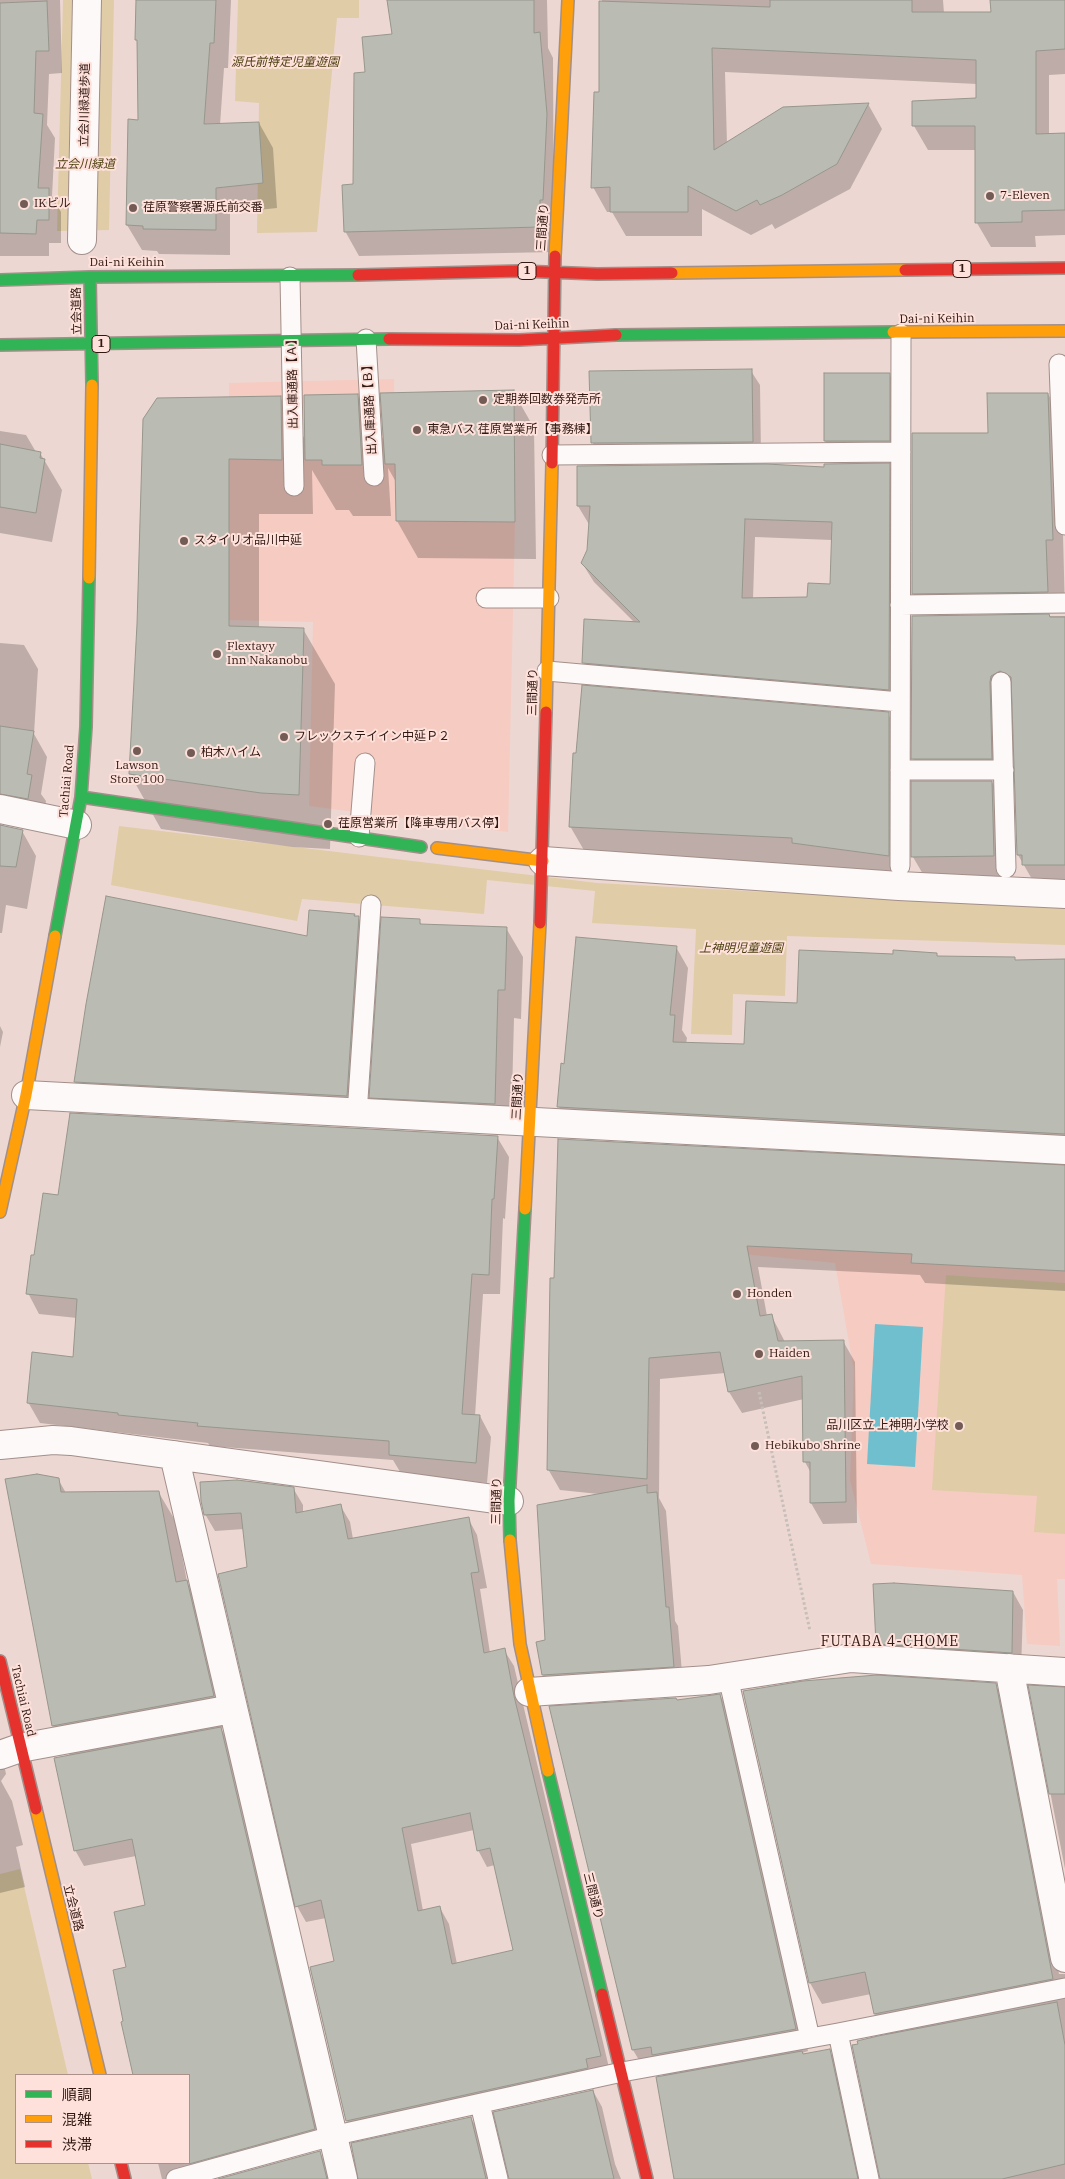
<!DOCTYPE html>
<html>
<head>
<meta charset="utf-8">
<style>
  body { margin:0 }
  #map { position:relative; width:1065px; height:2179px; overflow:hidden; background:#edd7d2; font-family:"IBM Plex Serif","Noto Sans JP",serif }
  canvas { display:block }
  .legend { position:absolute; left:15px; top:2074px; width:175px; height:90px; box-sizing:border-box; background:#fde1da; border:1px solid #ab918a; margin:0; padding:6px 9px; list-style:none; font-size:15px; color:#311913 }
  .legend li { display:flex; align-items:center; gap:10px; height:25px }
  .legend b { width:25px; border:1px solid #ab918a }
</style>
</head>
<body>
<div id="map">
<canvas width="1065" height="2179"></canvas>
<ul class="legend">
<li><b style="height:6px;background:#30b455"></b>順調</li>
<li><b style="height:6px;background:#ff9f0a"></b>混雑</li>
<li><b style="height:6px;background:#e5322d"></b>渋滞</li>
</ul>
</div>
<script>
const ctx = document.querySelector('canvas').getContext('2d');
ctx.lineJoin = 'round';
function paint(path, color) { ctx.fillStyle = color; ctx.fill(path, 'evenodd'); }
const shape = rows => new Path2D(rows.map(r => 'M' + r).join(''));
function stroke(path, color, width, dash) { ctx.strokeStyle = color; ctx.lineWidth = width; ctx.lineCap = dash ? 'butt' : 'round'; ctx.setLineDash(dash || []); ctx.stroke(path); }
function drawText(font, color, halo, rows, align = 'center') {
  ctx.font = font + ' "IBM Plex Serif","Noto Sans JP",serif'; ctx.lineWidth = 4; ctx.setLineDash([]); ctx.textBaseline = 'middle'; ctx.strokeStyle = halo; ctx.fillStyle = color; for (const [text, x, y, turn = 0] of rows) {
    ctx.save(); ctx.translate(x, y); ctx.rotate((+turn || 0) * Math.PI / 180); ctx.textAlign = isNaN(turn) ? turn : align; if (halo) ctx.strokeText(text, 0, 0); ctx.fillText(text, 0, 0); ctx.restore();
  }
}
paint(shape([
  [394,379,396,521,515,522,508,832,309,806,313,622,229,620,229,383],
  [716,1148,1065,1164,1065,1579,1057,1579,1060,1646,1027,1644,1022,1575,871,1564,850,1480,854,1371,835,1263,710,1251]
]), '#f6cbc1');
paint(shape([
  [63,0,114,0,109,230,57,231],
  [238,0,359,0,359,18,337,18,317,232,257,233,259,103,235,101],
  [119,826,597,883,1065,908,1065,945,787,936,785,996,733,994,732,1035,691,1034,696,929,592,923,595,891,487,880,484,914,302,899,297,921,111,885],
  [946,1275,1065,1283,1065,1534,1034,1532,1037,1496,932,1490],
  [20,1869,68,2075,16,2075,16,2163,88,2163,92,2179,0,2179,0,1874]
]), '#e0cca7');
paint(shape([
  [875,1324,923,1327,915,1467,867,1464]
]), '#6fbfcf');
paint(shape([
  [0,0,60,0,62,73,49,74,47,125,55,138,52,196,61,212,61,243,49,243,49,256,0,256],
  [137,0,231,0,228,68,224,68,220,125,259,123,273,148,277,208,230,213,230,255,159,254,157,251,142,250,127,225,139,121,138,43,136,39],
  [389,0,547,0,548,48,553,58,554,252,359,256,345,231,354,185,366,74,393,35],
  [602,0,943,0,944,13,992,13,992,0,1065,0,1065,74,1049,75,1049,135,1065,134,1065,235,1035,236,1036,247,991,247,977,223,976,150,928,150,914,126,977,99,977,84,725,72,727,144,868,104,882,129,850,189,775,229,772,224,751,235,702,209,702,236,626,236,612,212,607,212,593,187,601,94],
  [751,371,760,385,761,456,601,458,593,443,590,372],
  [826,374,889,374,899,391,899,457,835,458,825,441],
  [513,391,534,428,536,559,418,558,397,521,396,482,388,468,391,516,353,516,349,510,336,510,312,470,313,514,259,514,259,628,303,629,335,684,330,849,293,847,161,829,130,774,139,624,144,419,280,397,306,441,357,395,385,442],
  [988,394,1048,394,1060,415,1065,613,925,614,913,593,989,434],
  [0,431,26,435,36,452,40,453,62,490,52,542,0,533],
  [889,465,900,484,899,708,594,682,583,662,635,623,594,582,582,563,589,550,590,526,578,506,825,469],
  [755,537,832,540,831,585,809,598,753,599],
  [1065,616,1065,886,1036,886,1018,855,1014,693,1008,693,1003,779,925,779,913,758,913,617],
  [0,643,24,645,38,669,34,734,47,757,41,794,46,801,42,823,10,819,0,825,22,831,36,856,27,909,6,905,2,933,0,933],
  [888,714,907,746,907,888,589,859,570,826],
  [992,782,1009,812,1011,885,930,886,913,857],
  [354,915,358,917,374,945,362,1124,91,1109,75,1082,308,937],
  [419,920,422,926,506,928,523,957,521,1019,514,1018,511,1133,387,1126,371,1097],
  [676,947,688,968,682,1030,687,1038,686,1044,745,1046,798,1004,894,955,936,954,938,957,1014,958,1016,961,1065,960,1065,1154,571,1128,559,1107,562,1065,566,1065],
  [0,1026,3,1032,0,1047],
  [497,1137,509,1157,505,1219,503,1218,500,1294,483,1294,475,1416,480,1416,491,1437,487,1483,402,1475,393,1460,210,1446,208,1443,40,1423,28,1402,74,1358,77,1318,39,1314,28,1293,35,1256,59,1197],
  [1065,1167,1065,1291,925,1283,920,1275,758,1267,767,1316,771,1315,785,1342,843,1341,855,1362,857,1523,823,1524,811,1503,811,1473,805,1462,804,1399,742,1413,729,1392,725,1373,660,1379,659,1498,666,1511,675,1621,678,1626,683,1684,553,1693,543,1675,537,1643,546,1641,599,1494,560,1490,548,1469,555,1279],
  [58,1479,66,1493,159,1493,176,1522,187,1582,203,1610,230,1725,220,1727,230,1744,324,2145,200,2179,162,2179,158,2163,189,2163,189,2075,134,2075,122,2023,125,2022,128,1968,146,1906,136,1856,84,1866,75,1850,70,1756,53,1726,6,1480],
  [293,1488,303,1505,303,1513,340,1505,350,1522,353,1539,468,1518,477,1535,487,1588,480,1589,490,1653,504,1650,514,1666,610,2072,356,2137,347,2121,311,1968,336,1962,326,1918,306,1922,297,1906,244,1529,215,1531,205,1514],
  [474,1830,478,1850,487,1867,495,1865,515,1950,457,1964,449,1924,440,1908,423,1911,411,1844],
  [1013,1592,1023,1610,1021,1670,887,1661,877,1644],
  [995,1684,1008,1706,1059,1974,1065,1974,1065,2179,881,2179,888,2036,875,2014,871,1994,822,2004,810,1983],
  [1030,1687,1065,1689,1065,1869],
  [720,1695,733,1718,808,2051,802,2053,803,2055,829,2050,841,2071,864,2179,676,2179,666,2077,662,2070,646,2072,633,2050,677,1701],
  [0,1747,6,1774,1,1781,12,1801,23,1845,16,1847,25,1887,0,1893],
  [593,2091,602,2107,615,2164,621,2179,510,2179],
  [471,2118,480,2134,491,2179,359,2179],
  [320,2152,332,2179,223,2179]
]), '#0003');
const building = shape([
  [136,0,216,0,214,43,210,43,204,124,259,122,263,183,216,188,216,230,143,229,143,226,126,225,128,119,138,120,137,40,135,40,136,0],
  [387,0,534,0,534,33,540,32,547,114,543,200,540,200,541,227,344,232,342,185,353,184,354,73,365,72,362,37,392,34,387,0],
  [770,0,912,0,912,12,991,12,990,0,1065,0,1065,49,1036,51,1036,134,1065,133,1065,210,1022,211,1022,222,975,223,975,126,912,126,912,101,976,98,976,60,712,48,714,150,783,107,869,103,837,164,782,195,760,205,757,200,736,211,688,186,688,212,610,212,610,187,591,188,594,92,599,92,599,1,770,7,770,0],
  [47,1,49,51,36,51,34,113,43,114,38,188,49,188,49,220,37,220,36,234,0,233,0,3,47,1],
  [752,369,753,442,591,443,589,371,752,369],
  [824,373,890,373,890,441,824,441,824,373],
  [514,390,515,522,396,521,395,464,385,464,380,393,514,390],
  [987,393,1048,393,1053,540,1046,540,1048,592,912,594,912,433,988,433,987,393],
  [358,394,362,465,322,465,322,460,305,460,304,395,358,394],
  [281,396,282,460,229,459,229,626,304,628,299,795,261,793,129,774,137,624,143,419,157,398,281,396],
  [0,444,41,452,40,458,45,459,36,513,0,507,0,444],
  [890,463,889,690,582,663,584,619,640,622,581,563,587,550,590,506,577,506,577,466,766,464,824,467,824,464,890,463],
  [745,519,832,522,830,584,808,583,807,597,742,598,745,519],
  [1049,614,1050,617,1065,617,1065,865,1022,865,1022,855,1017,855,1011,677,1000,671,991,676,990,682,992,759,911,759,912,616,1049,614],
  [582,685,889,712,889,856,792,843,792,838,569,827,573,753,576,753,582,685],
  [0,726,34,731,27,774,32,775,28,799,0,794,0,726],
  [911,781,992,781,994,856,911,857,911,781],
  [0,825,23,830,16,867,0,866,0,825],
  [106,896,307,936,309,910,355,914,354,916,359,916,347,1096,74,1082,86,1004,106,896],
  [381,917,420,919,420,924,507,927,505,990,498,990,495,1104,369,1098,381,917],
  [576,937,677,946,670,1015,675,1015,673,1042,744,1044,746,1001,797,1003,799,950,893,954,893,950,937,953,937,956,1015,957,1015,960,1065,959,1065,1134,557,1107,561,1063,564,1064,576,937],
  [70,1113,498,1136,494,1199,492,1199,489,1275,472,1274,462,1414,480,1415,476,1463,389,1455,389,1441,197,1426,198,1423,118,1415,118,1413,27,1403,32,1352,73,1357,77,1299,26,1294,31,1255,34,1255,43,1193,58,1195,70,1113],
  [558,1139,1065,1165,1065,1271,911,1263,912,1254,747,1246,760,1316,772,1314,778,1341,844,1340,846,1502,810,1503,810,1462,803,1462,802,1376,728,1392,720,1352,649,1358,647,1479,547,1470,550,1278,554,1278,558,1139],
  [37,1474,59,1478,61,1492,159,1491,176,1582,187,1580,214,1696,52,1726,5,1479,37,1474],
  [237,1480,294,1487,296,1513,341,1504,348,1539,469,1517,479,1572,471,1573,484,1653,505,1648,514,1696,601,2056,586,2059,588,2068,346,2121,310,1967,334,1961,321,1900,295,1907,218,1574,247,1567,241,1513,204,1515,201,1501,200,1482,237,1480],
  [470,1813,477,1851,490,1848,513,1950,452,1964,440,1906,418,1911,402,1828,470,1813],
  [647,1485,647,1493,657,1492,666,1607,669,1607,674,1667,542,1675,536,1642,545,1640,537,1505,647,1485],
  [894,1583,1013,1591,1012,1653,876,1644,873,1584,894,1583],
  [877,1675,996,1683,1053,1979,874,2014,865,1972,809,1983,743,1691,803,1681,877,1675],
  [1028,1685,1065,1687,1065,1794,1049,1794,1028,1685],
  [720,1694,796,2029,652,2055,651,2047,632,2050,549,1706,676,1698,677,1700,720,1694],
  [221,1727,315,2129,189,2164,189,2075,133,2075,121,2022,123,2021,113,1970,126,1967,114,1912,145,1905,132,1839,74,1851,54,1758,221,1727],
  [1057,2002,1065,2045,1065,2164,1002,2179,880,2179,852,2045,858,2044,857,2041,878,2036,1057,2002],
  [830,2049,858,2179,674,2179,656,2077,802,2051,803,2054,830,2049],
  [593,2090,614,2179,509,2179,493,2112,593,2090],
  [471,2117,486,2179,358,2179,351,2143,471,2117],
  [320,2151,327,2179,218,2179,320,2151]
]);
paint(building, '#babbb2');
stroke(building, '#96968d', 1);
const lane = shape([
  [290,277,294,486],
  [366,339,374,476],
  [1059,364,1065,525],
  [552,455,901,452],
  [486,598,549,598],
  [900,605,1065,603],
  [547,671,900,702],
  [1001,682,1006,868],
  [900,770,1004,770],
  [359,837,365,763],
  [900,866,901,334],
  [357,1114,371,905],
  [728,1677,810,2038],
  [838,2033,869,2179],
  [480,2104,498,2179],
  [176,2179,332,2136,622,2072,838,2033,1065,1988]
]);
const street = shape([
  [82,240,87,0],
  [0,809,77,825],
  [543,861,899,886,1065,894],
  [26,1095,1065,1150],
  [0,1445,53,1440,71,1441,509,1501],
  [174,1455,343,2179],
  [1009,1668,1065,1958],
  [529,1692,709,1680,851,1658,1065,1672],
  [0,1755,20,1748,232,1709]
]);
const fast = shape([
  [90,277,92,385],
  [0,280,90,277,358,275],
  [616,335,893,332],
  [0,345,389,339],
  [81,797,421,847],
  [55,936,81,797,86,727,89,578],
  [510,1540,509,1501,525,1209],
  [548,1771,602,1994]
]);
const slow = shape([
  [555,256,568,0],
  [672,273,905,270],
  [893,332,1065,331],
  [89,578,92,385],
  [546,712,552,463],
  [437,848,543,861],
  [525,1209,540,923],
  [0,1212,26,1095,55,936],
  [510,1540,520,1644,548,1771],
  [36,1809,100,2075]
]);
const jam = shape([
  [905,270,1065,268],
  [358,275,520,271,597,274,672,273],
  [389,339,519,340,616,335],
  [552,463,555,256],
  [540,923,546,712],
  [0,1661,36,1809],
  [602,1994,647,2179],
  [121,2163,125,2179]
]);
stroke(lane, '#a38f8a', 21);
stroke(street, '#a38f8a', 30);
stroke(fast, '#a38f8a', 14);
stroke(slow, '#a38f8a', 14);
stroke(jam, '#a38f8a', 14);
stroke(shape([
  [759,1392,810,1631]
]), '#c7beba', 3, [2.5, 2.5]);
stroke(lane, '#fcf9f8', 19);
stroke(street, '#fcf9f8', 28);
stroke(fast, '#30b455', 11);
stroke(slow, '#ff9f0a', 11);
stroke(jam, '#e5322d', 11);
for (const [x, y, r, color] of [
  [990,196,5,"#735c56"],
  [24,204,5,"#735c56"],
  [133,208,5,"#735c56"],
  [483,400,5,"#735c56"],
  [417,430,5,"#735c56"],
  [184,541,5,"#735c56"],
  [217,654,5,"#735c56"],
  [284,737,5,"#735c56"],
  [137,751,5,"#735c56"],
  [191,753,5,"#735c56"],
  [328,824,5,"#735c56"],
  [737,1294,5,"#735c56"],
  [759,1354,5,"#735c56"],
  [959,1426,5,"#735c56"],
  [755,1446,5,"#735c56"]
]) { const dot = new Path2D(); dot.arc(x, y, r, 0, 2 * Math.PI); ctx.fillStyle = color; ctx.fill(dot); stroke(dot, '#fde1da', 2); }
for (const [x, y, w] of [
  [962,269,18],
  [527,271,18],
  [101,344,18]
]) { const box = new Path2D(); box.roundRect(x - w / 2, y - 8.5, w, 17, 4); ctx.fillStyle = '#fde1da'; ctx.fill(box); stroke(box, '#311913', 1); }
drawText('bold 11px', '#311913', null, [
  ["1",962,269],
  ["1",527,271],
  ["1",101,344]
]);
drawText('italic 12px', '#4a3e0c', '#fde1da', [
  ["源氏前特定児童遊園",285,63],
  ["立会川緑道",85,165],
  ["上神明児童遊園",741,949]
]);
drawText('12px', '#311913', '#fde1da', [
  ["立会川緑道歩道",85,105,-89],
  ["三間通り",543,227,-86],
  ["Dai-ni Keihin",127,263],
  ["立会道路",77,311,-91],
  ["Dai-ni Keihin",937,319,-1],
  ["Dai-ni Keihin",532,325,-2],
  ["出入庫通路【Ａ】",293,381,-91],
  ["出入庫通路【Ｂ】",370,407,-93],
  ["三間通り",533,692,-89],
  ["Tachiai Road",67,781,-85],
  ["三間通り",518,1096,-87],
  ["三間通り",497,1501,-89],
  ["Tachiai Road",23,1701,77],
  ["三間通り",593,1896,76],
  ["立会道路",73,1908,76]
]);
drawText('12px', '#311913', '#fde1da', [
  ["7-Eleven",1000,196],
  ["IKビル",34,204],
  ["荏原警察署源氏前交番",143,208],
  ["定期券回数券発売所",493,400],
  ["東急バス 荏原営業所【事務棟】",427,430],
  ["スタイリオ品川中延",194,541],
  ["Flextayy",227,647],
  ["Inn Nakanobu",227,661],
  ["フレックステイイン中延Ｐ２",294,737],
  ["柏木ハイム",201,753],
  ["Lawson",137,766,"center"],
  ["Store 100",137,780,"center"],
  ["荏原営業所【降車専用バス停】",338,824],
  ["Honden",747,1294],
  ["Haiden",769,1354],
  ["品川区立 上神明小学校",949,1426,"right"],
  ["Hebikubo Shrine",765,1446]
], 'left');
ctx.letterSpacing = '1px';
drawText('14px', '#311913', '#fde1da', [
  ["FUTABA 4-CHOME",890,1642]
]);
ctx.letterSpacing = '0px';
</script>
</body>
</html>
